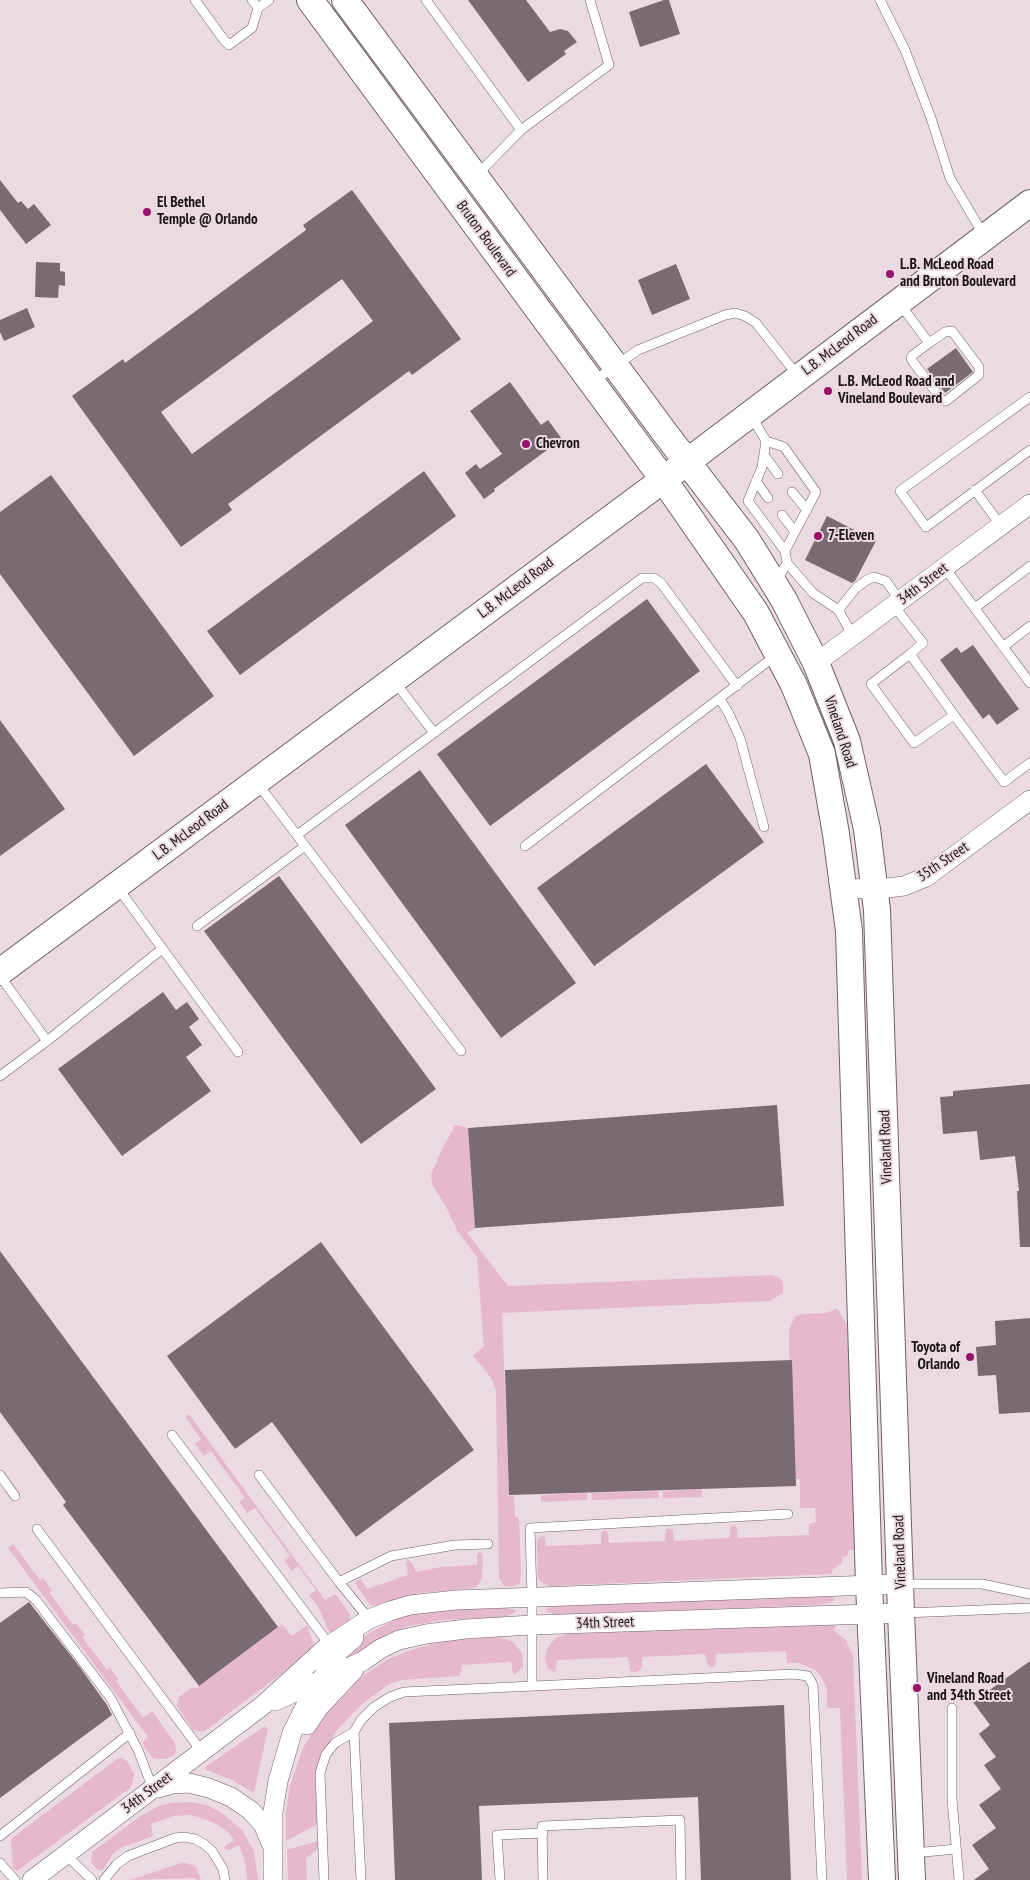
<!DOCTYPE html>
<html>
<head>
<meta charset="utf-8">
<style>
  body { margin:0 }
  canvas { display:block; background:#ebdae2 }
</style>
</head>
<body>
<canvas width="1030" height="1880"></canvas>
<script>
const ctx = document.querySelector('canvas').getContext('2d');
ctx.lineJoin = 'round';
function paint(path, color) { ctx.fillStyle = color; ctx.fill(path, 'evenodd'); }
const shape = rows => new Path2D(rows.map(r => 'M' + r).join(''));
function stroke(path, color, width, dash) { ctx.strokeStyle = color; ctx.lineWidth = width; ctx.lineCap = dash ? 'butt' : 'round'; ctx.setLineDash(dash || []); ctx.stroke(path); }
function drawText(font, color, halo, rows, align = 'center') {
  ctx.font = font + ' "PT Sans Narrow",sans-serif'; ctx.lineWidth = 4; ctx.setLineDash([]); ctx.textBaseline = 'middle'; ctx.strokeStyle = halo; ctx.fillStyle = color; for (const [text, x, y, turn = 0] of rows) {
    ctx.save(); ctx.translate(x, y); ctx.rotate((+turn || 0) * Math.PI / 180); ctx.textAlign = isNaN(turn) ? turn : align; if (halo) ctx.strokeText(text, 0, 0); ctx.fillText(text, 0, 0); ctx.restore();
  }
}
paint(shape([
  [455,1125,468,1128,475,1228,467,1233,508,1286,773,1275,781,1279,783,1283,783,1293,770,1301,502,1313,509,1496,514,1496,515,1517,519,1518,521,1572,520,1583,511,1587,504,1586,500,1580,499,1576,496,1391,491,1378,473,1355,484,1347,477,1257,458,1232,444,1203,432,1184,431,1175,439,1156],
  [835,1308,839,1311,847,1325,856,1542,855,1550,849,1550,847,1556,842,1557,842,1563,832,1570,832,1574,550,1586,541,1582,538,1577,537,1546,537,1540,543,1535,545,1538,546,1546,601,1544,601,1532,605,1530,608,1533,609,1543,665,1541,666,1529,668,1528,673,1530,674,1541,730,1538,730,1527,734,1525,737,1528,738,1538,809,1535,809,1524,816,1522,815,1508,800,1508,800,1479,795,1479,791,1360,789,1358,789,1330,795,1316,802,1314,825,1313,832,1311],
  [189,1414,325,1600,334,1595,336,1595,350,1614,349,1623,331,1633,328,1630,319,1608,309,1595,316,1590,298,1566,292,1571,284,1560,290,1556,255,1508,247,1513,239,1502,245,1498,211,1451,204,1456,195,1444,201,1439,185,1417],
  [702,1489,702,1497,663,1498,663,1491],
  [658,1491,659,1498,592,1500,591,1493],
  [587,1493,587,1500,541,1502,541,1495],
  [13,1544,40,1580,43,1578,52,1590,49,1592,73,1625,76,1623,85,1635,82,1637,107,1670,110,1668,118,1679,116,1681,143,1718,152,1711,175,1743,176,1752,174,1755,166,1759,157,1759,153,1758,144,1747,143,1742,148,1737,8,1548],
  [479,1552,482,1554,483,1561,482,1578,478,1585,474,1588,419,1593,379,1606,370,1605,355,1583,357,1580,361,1579,367,1589,408,1575,406,1563,408,1560,412,1563,416,1572,441,1567,477,1565,477,1555],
  [826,1596,834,1598,834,1601,824,1604,815,1605,557,1615,545,1611,547,1608,557,1606],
  [504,1608,514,1610,516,1612,504,1617,443,1620,408,1626,384,1636,354,1656,343,1660,354,1643,368,1634,394,1620,407,1616,420,1613,456,1609],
  [282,1624,292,1636,307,1625,314,1645,312,1651,209,1728,202,1732,193,1730,177,1706,179,1697,193,1687,195,1689],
  [828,1624,836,1626,834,1631,846,1640,853,1656,862,1880,847,1880,840,1708,827,1708,827,1689,821,1676,814,1669,798,1663,787,1663,786,1651,716,1654,715,1666,710,1667,707,1663,705,1654,642,1657,642,1667,640,1670,636,1672,632,1672,630,1669,628,1657,557,1660,555,1672,548,1669,545,1659,547,1649,552,1642,556,1638,567,1634],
  [500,1637,513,1642,522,1653,523,1667,515,1674,513,1673,511,1662,462,1665,460,1676,401,1680,389,1684,361,1705,337,1730,324,1752,318,1824,286,1841,286,1811,290,1786,303,1748,322,1716,357,1680,388,1659,417,1648,448,1640],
  [265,1726,268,1729,254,1793,232,1780,206,1770,205,1767,211,1763],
  [122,1758,127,1761,134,1774,132,1784,130,1788,21,1868,17,1871,13,1868,11,1842,12,1838,117,1759],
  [190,1802,206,1805,222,1813,242,1830,254,1851,258,1880,247,1880,245,1861,239,1845,230,1850,225,1849,225,1846,234,1840,229,1833,218,1825,207,1820,191,1815,174,1816,151,1824,153,1836,118,1849,112,1855,102,1871,97,1869,91,1863,92,1852,142,1815,159,1806,171,1803],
  [318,1841,320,1841,321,1847,306,1858,307,1880,288,1880,287,1850],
  [184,1862,196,1867,201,1880,196,1880,196,1878,130,1880]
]), '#e5b8cd');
paint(shape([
  [468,0,526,0,550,32,560,29,568,31,577,42,564,51,566,54,528,82],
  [664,0,669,0,680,34,640,47,629,12],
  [0,180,18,203,21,201,28,209,34,204,51,225,26,244,0,210],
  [352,190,461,339,412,375,409,371,228,504,232,510,181,547,72,396,123,359,125,363,306,230,303,225],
  [342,279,373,321,192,454,161,412],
  [36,262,60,263,60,271,65,272,65,286,59,285,58,298,35,297],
  [676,264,690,299,652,315,638,280],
  [27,308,35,327,4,341,0,332,0,320],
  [956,348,973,372,945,393,927,369],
  [510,382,541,425,548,420,562,439,494,489,495,491,484,499,465,473,476,464,480,469,502,454,470,411],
  [424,471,456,516,240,675,207,631],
  [51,475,214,696,134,756,0,574,0,512],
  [827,516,876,541,855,581,852,583,805,560],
  [647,599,700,671,490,826,437,754],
  [973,645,1019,709,997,725,989,714,983,719,940,660,957,647,961,653],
  [0,720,65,809,0,856],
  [706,764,764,842,594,966,537,888],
  [420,770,576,983,501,1038,345,825],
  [279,876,436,1089,361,1144,204,931],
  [163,992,176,1010,187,1002,199,1019,189,1027,202,1045,186,1057,211,1091,122,1156,58,1069],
  [1030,1084,1030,1247,1020,1247,1017,1191,1019,1191,1015,1156,980,1160,977,1131,943,1134,940,1097,953,1096,953,1091],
  [777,1105,784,1206,475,1228,468,1128],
  [321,1242,474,1450,356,1537,272,1422,235,1449,167,1356],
  [0,1251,278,1627,199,1686,63,1505,66,1502,0,1412],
  [1030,1318,1030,1412,999,1414,996,1375,978,1376,976,1347,996,1345,995,1321],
  [792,1360,796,1486,509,1495,505,1370],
  [29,1602,79,1666,107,1705,112,1715,0,1798,0,1623],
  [1030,1661,1030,1880,974,1880,989,1869,972,1845,996,1828,979,1805,1001,1789,984,1765,996,1757,979,1734,990,1725,973,1702],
  [784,1705,791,1880,701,1880,698,1797,479,1806,482,1880,395,1880,389,1723]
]), '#7a6b72');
const lane = shape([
  [195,0,224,40,229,45,252,28,258,8],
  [252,0,258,8,269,0],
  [426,0,521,130],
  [880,0,905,50,931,118,950,178,983,234],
  [477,175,521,130,609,65,590,0],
  [900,304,929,343,913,355,911,358,913,362,942,400,946,401,979,375,979,367,952,331,945,332,929,343],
  [594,381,638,350,725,315,735,313,745,316,756,323,798,376],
  [1030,397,900,491,926,527,1030,450],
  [752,417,766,441,762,467,748,501,785,551,787,563,777,580],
  [766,441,784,447,816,492,785,551],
  [764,455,778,474],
  [756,481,768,498],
  [975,490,1001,526],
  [792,492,807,510],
  [782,515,795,532],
  [787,563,813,593,840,611],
  [945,568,1030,683],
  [894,606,923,643,910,654,871,684,914,743,954,715,910,654],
  [975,608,1030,566],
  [853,636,840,613,840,608,856,588,867,580,874,577,886,581,900,601],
  [1003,647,1030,626],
  [395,682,434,733],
  [720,699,729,714,740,738,764,827],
  [954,715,1004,782,1030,763],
  [258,784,461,1051],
  [297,835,642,578,654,578,661,583,737,686],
  [525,846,775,656],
  [118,888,238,1052],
  [197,926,305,846],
  [0,976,47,1041,162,949],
  [0,1076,47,1041],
  [172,1435,325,1639,328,1646],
  [0,1475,15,1496],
  [259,1475,339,1582],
  [37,1529,202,1752],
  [901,1584,982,1584,1030,1594],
  [0,1593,26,1592,36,1600,110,1697,138,1750,153,1789],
  [904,1613,1030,1608],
  [369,1619,339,1582,391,1556,455,1545,488,1544],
  [532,1686,532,1596,530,1528,788,1514],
  [952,1708,952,1799,959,1880],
  [354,1732,361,1720,374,1707,390,1697,404,1692,793,1674,808,1676,813,1685,822,1880],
  [0,1836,130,1733],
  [914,1853,956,1849],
  [65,1854,92,1880],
  [0,1863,15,1880],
  [104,1880,117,1864,128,1856,175,1838,184,1837,195,1839,204,1844,212,1851,223,1869,225,1880],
  [324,1880,320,1773,326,1754,335,1743,354,1732,361,1880],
  [500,1880,497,1835,543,1833],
  [543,1880,542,1826,680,1820,681,1880]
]);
const street = shape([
  [816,663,1030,504],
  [843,889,887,888,904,886,926,877,1030,800],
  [275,1701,363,1661,380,1649,399,1640,426,1634,466,1629,532,1625,901,1613],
  [307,1725,319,1707,354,1670],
  [159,1788,172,1784,189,1783,209,1788,231,1797,250,1810,263,1824,271,1843],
  [32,1880,262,1706,328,1646,369,1619,390,1611,410,1605,456,1600,901,1584],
  [273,1880,273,1812,278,1781,292,1733,308,1701,339,1651,354,1638]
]);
const secondary = shape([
  [310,0,663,479,756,613,794,685,822,754,836,834,849,931,869,1584,882,1880],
  [345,0,665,433,747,540,784,600,816,663,847,741,867,829,877,910,901,1613,912,1880],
  [0,972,687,462,1030,203]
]);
stroke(lane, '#6e6067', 10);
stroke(street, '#6e6067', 20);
stroke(secondary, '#6e6067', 28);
stroke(lane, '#fff', 9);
stroke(street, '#fff', 19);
stroke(secondary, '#fff', 26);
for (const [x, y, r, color] of [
  [147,212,5,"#971369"],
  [890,274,5,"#971369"],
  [828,391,5,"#971369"],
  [526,444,5,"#971369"],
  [818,536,5,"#971369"],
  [970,1357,5,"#971369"],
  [917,1688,5,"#971369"]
]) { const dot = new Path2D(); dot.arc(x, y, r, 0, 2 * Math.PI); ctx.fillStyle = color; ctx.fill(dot); stroke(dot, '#ebdae2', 2); }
drawText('bold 15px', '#1b1518', '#ebdae2', [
  ["El Bethel",157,203],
  ["Temple @ Orlando",157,220],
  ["L.B. McLeod Road",900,265],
  ["and Bruton Boulevard",900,282],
  ["L.B. McLeod Road and",838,382],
  ["Vineland Boulevard",838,399],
  ["Chevron",536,444],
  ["7-Eleven",828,536],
  ["Toyota of",960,1348,"right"],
  ["Orlando",960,1365,"right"],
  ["Vineland Road",927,1679],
  ["and 34th Street",927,1696]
], 'left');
drawText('15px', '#1b1518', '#ebdae2', [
  ["Bruton Boulevard",486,239,54],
  ["L.B. McLeod Road",840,345,-37],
  ["34th Street",923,584,-37],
  ["L.B. McLeod Road",516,588,-37],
  ["Vineland Road",840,732,72],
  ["L.B. McLeod Road",191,830,-37],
  ["35th Street",943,862,-34],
  ["Vineland Road",886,1147,-92],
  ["Vineland Road",900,1552,-92],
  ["34th Street",605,1623,-2],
  ["34th Street",147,1793,-37]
]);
</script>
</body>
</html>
